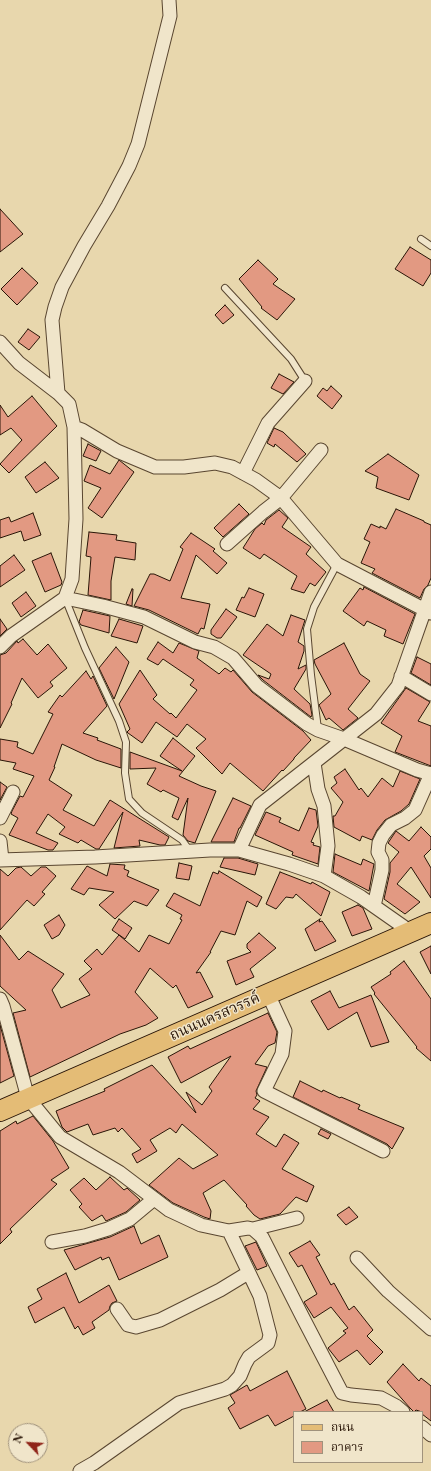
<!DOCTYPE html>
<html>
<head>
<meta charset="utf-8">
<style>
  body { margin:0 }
  #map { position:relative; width:431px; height:1471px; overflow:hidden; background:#e8d7ad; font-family:"EB Garamond","Noto Serif Thai",serif }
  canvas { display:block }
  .legend { position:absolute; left:293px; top:1411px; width:130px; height:52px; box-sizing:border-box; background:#f0e5ca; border:1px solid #a0927c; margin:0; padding:5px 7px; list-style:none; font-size:12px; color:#291507 }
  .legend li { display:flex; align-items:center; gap:8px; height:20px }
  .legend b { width:20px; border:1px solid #a0927c }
  .north { position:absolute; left:8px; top:1423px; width:40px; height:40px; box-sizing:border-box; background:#f0e5ca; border:1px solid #a0927c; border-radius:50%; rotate:295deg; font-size:11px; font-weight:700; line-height:16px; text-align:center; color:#291507 }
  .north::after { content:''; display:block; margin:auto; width:14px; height:18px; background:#8f2418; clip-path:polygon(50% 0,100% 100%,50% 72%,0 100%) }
</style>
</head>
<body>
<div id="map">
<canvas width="431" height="1471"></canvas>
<ul class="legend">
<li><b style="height:5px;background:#e4bc76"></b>ถนน</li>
<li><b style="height:11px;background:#e29982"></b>อาคาร</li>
</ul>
<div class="north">N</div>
</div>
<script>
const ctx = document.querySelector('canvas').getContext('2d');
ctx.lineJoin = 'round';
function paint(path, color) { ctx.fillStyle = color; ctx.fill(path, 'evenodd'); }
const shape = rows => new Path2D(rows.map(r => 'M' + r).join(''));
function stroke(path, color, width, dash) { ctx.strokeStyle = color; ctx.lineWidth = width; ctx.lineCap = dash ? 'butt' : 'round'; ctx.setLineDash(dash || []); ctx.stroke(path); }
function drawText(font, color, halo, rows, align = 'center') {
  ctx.font = font + ' "EB Garamond","Noto Serif Thai",serif'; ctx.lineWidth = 3; ctx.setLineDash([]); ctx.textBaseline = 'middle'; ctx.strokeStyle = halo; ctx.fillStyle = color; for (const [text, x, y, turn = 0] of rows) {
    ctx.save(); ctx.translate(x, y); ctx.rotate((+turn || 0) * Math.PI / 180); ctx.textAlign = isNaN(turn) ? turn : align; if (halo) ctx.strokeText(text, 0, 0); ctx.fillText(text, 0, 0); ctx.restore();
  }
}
const building = shape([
  [0,209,23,234,0,252,0,209],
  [410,247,431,260,431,273,423,286,395,269,410,247],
  [258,260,278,279,273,284,295,299,277,320,261,308,262,307,239,279,258,260],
  [22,268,38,283,17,305,1,289,22,268],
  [225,305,234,315,223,324,215,315,225,305],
  [28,329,40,337,29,350,18,342,28,329],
  [279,374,294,382,283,394,271,388,279,374],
  [331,386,342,396,332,409,317,396,323,388,327,391,331,386],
  [32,396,57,426,9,473,0,464,22,440,11,428,0,435,0,405,8,417,32,396],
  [274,428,283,432,306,454,297,462,275,444,274,447,267,443,274,428],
  [88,444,101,451,96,461,83,456,88,444],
  [388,454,419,475,409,500,376,488,378,477,365,471,388,454],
  [119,460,134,472,102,518,88,508,101,488,84,481,90,465,110,474,119,460],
  [45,462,59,478,36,493,25,477,45,462],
  [239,504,249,514,223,537,214,528,239,504],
  [396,509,424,521,424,522,431,525,431,578,428,585,424,589,420,598,372,573,375,569,361,563,370,542,364,539,371,524,380,528,380,526,386,529,396,509],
  [279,510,288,518,282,527,311,547,306,554,326,572,315,586,310,583,304,593,291,589,297,576,264,554,260,559,243,548,255,529,262,523,264,525,266,520,279,510],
  [33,513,41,535,24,541,21,531,0,538,0,520,9,517,11,522,33,513],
  [89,532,117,535,116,540,136,543,135,560,115,557,111,581,111,600,88,595,91,557,86,556,89,532],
  [191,533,215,549,213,551,227,563,217,574,196,555,181,598,210,604,204,629,201,628,198,634,149,610,134,606,150,574,154,574,170,581,183,549,180,547,191,533],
  [51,553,62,582,61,585,45,592,32,561,51,553],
  [14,555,25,570,0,587,0,566,14,555],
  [364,587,415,614,403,644,384,636,386,630,367,621,364,626,343,611,360,588,363,590,364,587],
  [249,588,264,594,255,617,236,610,242,597,244,598,249,588],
  [132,589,133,589,132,606,126,604,132,589],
  [26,592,36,606,21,617,12,603,26,592],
  [226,609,237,617,221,638,217,638,211,634,211,630,226,609],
  [83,610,110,616,109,633,81,625,79,622,83,610],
  [291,615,305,620,298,642,304,646,304,651,298,669,306,665,306,669,294,689,310,704,312,715,311,717,263,680,258,675,269,679,271,674,243,655,267,624,283,636,291,615],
  [0,619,7,629,0,636,0,619],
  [119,619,143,626,137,643,111,636,119,619],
  [23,639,37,655,48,644,67,668,50,682,53,686,38,698,22,678,11,703,12,704,0,728,0,655,6,653,17,641,18,643,23,639],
  [158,642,173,653,179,643,199,651,197,658,219,674,225,668,231,672,233,670,252,692,303,731,311,740,294,758,294,759,283,771,282,770,263,791,230,763,222,774,196,748,206,739,187,724,177,737,156,722,142,743,128,733,127,732,130,729,119,704,140,670,157,695,153,699,170,714,171,713,176,718,197,690,190,685,194,680,163,659,158,665,147,659,158,642],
  [344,643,360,674,370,681,348,709,358,718,343,730,329,718,326,720,320,707,319,705,331,694,315,664,314,660,344,643],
  [116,647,129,662,114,699,99,668,116,647],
  [417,657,431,664,431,685,411,673,417,657],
  [86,671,91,679,93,676,107,706,83,733,98,738,97,740,121,749,121,768,96,760,62,744,54,767,55,767,49,780,72,795,63,810,94,826,110,800,169,837,165,845,160,845,139,840,140,846,114,848,123,812,99,849,96,849,81,840,78,843,59,834,65,827,48,814,36,833,58,843,53,850,48,850,9,835,18,818,11,814,12,811,20,796,23,797,34,776,13,769,16,763,0,760,0,739,18,742,17,747,33,754,53,714,48,712,60,695,62,697,86,671],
  [406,688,430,702,418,721,431,726,431,766,395,752,402,736,381,723,406,688],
  [173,738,195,756,179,776,201,786,216,791,195,843,188,841,183,835,188,798,178,820,172,817,179,798,163,790,161,792,147,784,156,768,130,769,130,752,182,771,160,756,173,738],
  [345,769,359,790,361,788,368,797,382,778,393,787,400,771,420,779,409,804,401,811,385,820,377,830,372,840,362,836,360,841,334,827,333,816,335,816,343,802,331,788,337,783,334,777,345,769],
  [0,782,7,787,0,800,0,782],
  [233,798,251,806,240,828,239,828,234,842,211,842,233,798],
  [309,808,316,810,318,826,311,842,314,843,313,845,320,847,318,864,292,855,293,852,255,835,266,812,281,818,279,822,299,831,309,808],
  [421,827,431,837,431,849,424,856,431,868,431,898,411,867,397,884,420,902,405,914,384,899,390,872,390,863,399,852,388,843,396,831,409,841,421,827],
  [335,854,361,865,363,859,374,864,369,891,333,872,335,854],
  [224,858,238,858,258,864,255,875,220,867,224,858],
  [179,863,192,866,189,880,176,878,179,863],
  [110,864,125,865,124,869,129,871,127,876,159,890,147,906,134,901,115,919,99,905,114,892,89,888,84,895,71,889,87,866,107,876,110,864],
  [21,867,31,876,41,867,46,867,56,876,42,892,45,894,34,906,27,900,0,930,0,869,8,876,16,868,21,867],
  [219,871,262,897,257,907,247,901,235,935,221,931,210,952,211,952,196,973,200,972,213,997,188,1008,176,985,173,988,150,968,135,992,158,1018,146,1025,120,1034,30,1077,13,1013,26,1010,0,986,0,935,19,960,28,951,64,974,52,990,61,1008,90,995,79,979,92,969,84,961,97,949,102,955,119,935,139,952,149,935,169,944,182,920,180,919,182,915,166,906,174,893,200,906,213,872,218,874,219,871],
  [280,872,311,884,312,882,330,892,321,916,296,894,293,898,286,897,276,909,266,904,280,872],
  [358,905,363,908,372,929,352,936,342,912,358,905],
  [59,915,65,925,59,935,52,939,44,925,59,915],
  [119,919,132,928,125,939,112,930,119,919],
  [320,919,319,922,322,921,336,941,315,951,305,929,320,919],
  [259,933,276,948,250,969,254,977,236,985,227,961,251,952,247,948,247,944,259,933],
  [431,946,431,974,420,952,431,946],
  [404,961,431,999,431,1061,416,1048,417,1047,374,994,375,993,371,987,391,974,390,972,404,961],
  [330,991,339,1008,371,995,389,1042,371,1047,357,1012,328,1030,311,1001,330,991],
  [268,1013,277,1032,275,1043,268,1046,255,1064,267,1067,256,1091,257,1095,255,1098,260,1101,253,1109,269,1117,256,1134,276,1147,284,1134,299,1143,282,1169,314,1186,307,1202,296,1197,280,1214,260,1219,254,1215,246,1206,247,1205,224,1180,203,1193,211,1211,210,1219,204,1217,173,1203,149,1185,179,1158,193,1169,218,1155,182,1124,176,1133,170,1128,150,1140,157,1151,137,1163,132,1154,141,1149,122,1128,118,1132,115,1128,93,1135,88,1124,67,1132,62,1127,56,1111,105,1091,104,1089,152,1065,196,1113,186,1092,202,1105,212,1091,209,1087,231,1056,181,1083,168,1057,188,1046,190,1049,268,1013],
  [0,1025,14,1076,0,1083,0,1025],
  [300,1081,322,1092,323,1090,340,1098,341,1097,360,1105,358,1109,404,1128,392,1149,387,1144,293,1097,300,1081],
  [33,1116,53,1141,69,1168,51,1180,57,1184,10,1229,12,1232,0,1244,0,1131,16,1121,17,1124,33,1116],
  [321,1129,331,1134,328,1139,318,1134,321,1129],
  [110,1177,124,1190,127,1188,140,1200,126,1212,106,1221,102,1215,92,1221,79,1207,82,1204,70,1190,84,1178,96,1190,110,1177],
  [349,1207,358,1217,346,1225,337,1215,349,1207],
  [134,1226,141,1244,159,1235,168,1257,119,1280,109,1257,102,1260,101,1257,75,1270,64,1250,110,1237,134,1226],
  [310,1241,320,1255,316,1257,331,1285,334,1283,349,1310,354,1306,373,1330,367,1336,383,1352,370,1365,357,1350,339,1362,328,1348,346,1333,343,1331,348,1328,331,1307,314,1318,304,1302,317,1294,302,1265,298,1267,289,1253,310,1241],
  [256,1242,267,1266,257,1270,245,1246,256,1242],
  [66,1273,79,1303,109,1285,117,1301,112,1303,110,1306,109,1310,92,1322,95,1328,83,1335,78,1326,75,1329,64,1307,35,1323,28,1307,42,1299,37,1289,66,1273],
  [403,1364,419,1381,421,1378,431,1386,431,1421,422,1414,422,1412,416,1410,414,1412,410,1408,387,1382,403,1364],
  [287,1371,306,1409,300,1412,294,1412,294,1416,275,1426,268,1415,240,1429,228,1408,235,1403,230,1395,247,1385,250,1391,287,1371],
  [327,1400,334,1412,304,1412,327,1400]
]);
paint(building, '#e29982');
stroke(building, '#291507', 1);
const lane = shape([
  [421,239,431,246],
  [225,288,291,359,305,381],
  [65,598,85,648,119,721,126,742,125,773,129,799,142,813,182,840,190,851],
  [318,729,311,675,307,629,314,607,337,564]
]);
const street = shape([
  [0,342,19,363,58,393,69,404,74,427,76,519,72,579,65,598,11,636,0,647],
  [58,393,52,320,55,307,62,287,84,246,108,206,129,166,138,144,170,16,169,0],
  [74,427,82,430,117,451,155,467,184,467,215,463,232,467,256,480,281,498,337,564,431,613],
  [243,473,268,423,305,381],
  [227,544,263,512,281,498,321,450],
  [65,598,103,606,144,617,195,642,214,647,233,658,257,686,307,724,318,730,344,739,417,770,431,774],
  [401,676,431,694],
  [314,763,318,789,324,806,328,846,324,876],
  [0,818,13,792],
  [0,841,2,860],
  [239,850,260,805,376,714,398,686,431,592],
  [0,860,95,857,210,850,239,850,289,864,324,876,361,897,411,932],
  [374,906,382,870,382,860,378,852,379,843,383,835,391,825,405,818,415,810,431,774],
  [268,994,285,1031,282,1054,264,1091,383,1151],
  [0,999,3,1006,28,1098,60,1137,119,1172,169,1210,201,1225,229,1231,248,1228,253,1229,262,1237,302,1316,342,1393,351,1395,381,1398,396,1406,403,1412],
  [253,1229,297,1218],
  [52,1242,85,1236,108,1229,130,1219,154,1199],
  [357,1258,388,1291,431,1329],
  [117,1309,128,1325,136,1327,160,1320,220,1290,248,1273],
  [422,1427,431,1435],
  [80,1471,94,1463,179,1403,225,1389,232,1385,240,1376,245,1364,249,1357,268,1343,270,1335,260,1296,229,1231]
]);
const primary = shape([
  [0,1111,431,923]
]);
stroke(lane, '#594630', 8);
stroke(street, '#594630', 15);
stroke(primary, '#291507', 22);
stroke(lane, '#f0e5ca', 6);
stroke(street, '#f0e5ca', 13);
stroke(primary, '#e4bc76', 20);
drawText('15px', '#291507', '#f0e5ca', [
  ["ถนนนครสวรรค์",215,1017,-24]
]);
</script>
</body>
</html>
